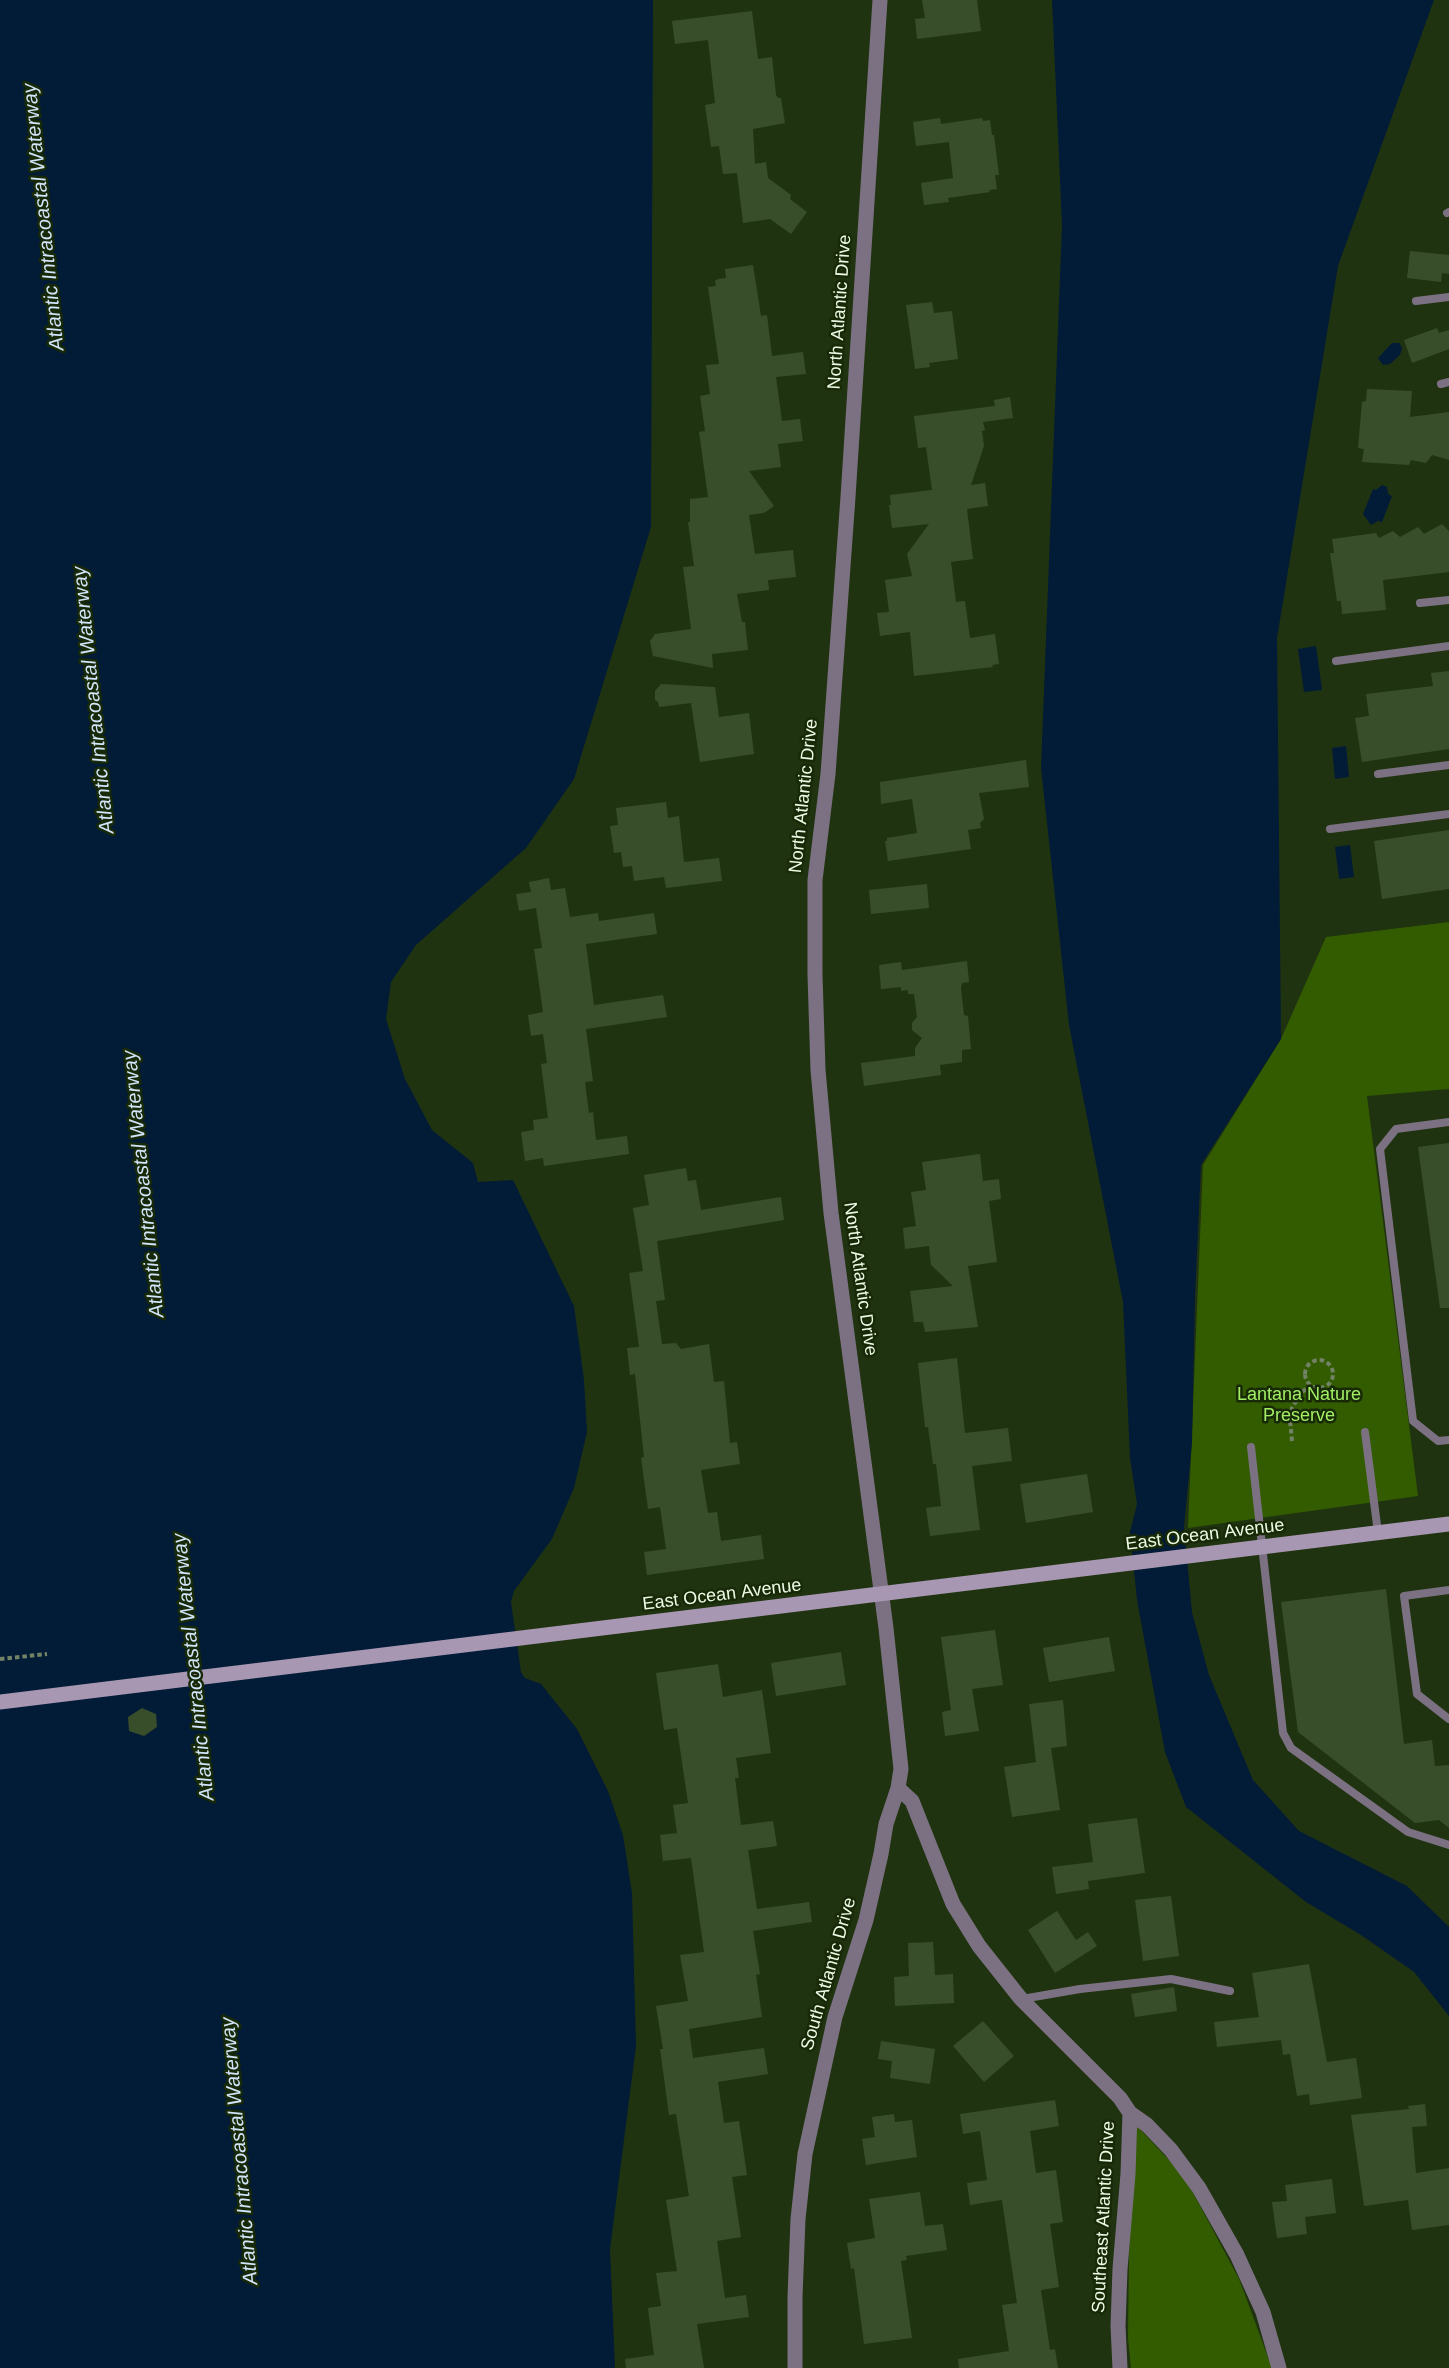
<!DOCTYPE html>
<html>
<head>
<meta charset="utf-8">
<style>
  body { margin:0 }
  canvas { display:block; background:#203310 }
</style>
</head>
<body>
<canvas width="1449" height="2368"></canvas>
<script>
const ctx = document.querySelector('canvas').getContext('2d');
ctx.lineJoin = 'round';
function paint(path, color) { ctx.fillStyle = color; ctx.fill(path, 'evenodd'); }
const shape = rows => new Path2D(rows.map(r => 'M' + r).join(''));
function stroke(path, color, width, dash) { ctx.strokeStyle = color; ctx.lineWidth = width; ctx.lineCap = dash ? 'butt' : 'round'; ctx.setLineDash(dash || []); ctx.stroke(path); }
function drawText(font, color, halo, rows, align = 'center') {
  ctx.font = font + ' Arial,sans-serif'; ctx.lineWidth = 5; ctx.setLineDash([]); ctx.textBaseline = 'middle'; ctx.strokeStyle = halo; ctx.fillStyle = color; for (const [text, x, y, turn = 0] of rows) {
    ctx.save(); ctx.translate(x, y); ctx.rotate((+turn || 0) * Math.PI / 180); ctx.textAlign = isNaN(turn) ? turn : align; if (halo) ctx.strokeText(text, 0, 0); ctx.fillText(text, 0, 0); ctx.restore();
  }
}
paint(shape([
  [1449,922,1449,1089,1367,1096,1418,1496,1188,1528,1203,1165,1281,1039,1326,937],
  [1135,2124,1184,2176,1239,2279,1272,2368,1131,2368,1128,2338,1129,2257]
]), '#335c00');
paint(shape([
  [0,0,653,0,651,527,574,779,526,848,416,945,391,982,386,1019,405,1079,432,1130,473,1163,478,1182,513,1180,574,1306,584,1380,587,1432,574,1488,552,1539,514,1591,511,1602,521,1672,525,1678,541,1684,577,1729,608,1791,623,1835,632,1893,636,2046,610,2249,615,2368,0,2368],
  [1052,0,1434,0,1338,266,1277,638,1281,1039,1201,1165,1195,1297,1192,1443,1184,1527,1192,1612,1209,1675,1253,1780,1299,1831,1407,1886,1449,1927,1449,2016,1414,1972,1361,1935,1306,1902,1186,1807,1165,1752,1137,1600,1130,1532,1137,1504,1130,1458,1123,1302,1069,1025,1041,768,1062,225],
  [1392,343,1399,343,1401,346,1402,348,1400,355,1390,364,1383,365,1378,358],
  [1382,485,1387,487,1388,494,1392,496,1382,522,1378,521,1371,525,1363,514,1373,489,1376,490],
  [1316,646,1322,690,1304,692,1298,649],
  [1346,746,1349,777,1335,779,1332,748],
  [1350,845,1354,877,1339,879,1335,847]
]), '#021b36');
paint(shape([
  [922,0,977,0,981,31,917,39,915,19,925,18],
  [752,11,758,59,772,57,776,95,778,98,781,98,785,123,753,129,755,164,766,162,768,178,791,195,790,199,807,212,791,234,770,219,743,223,737,173,723,174,719,146,711,147,705,105,715,103,708,40,675,44,672,21],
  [940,118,941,124,982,118,983,121,990,120,992,135,994,135,999,175,995,175,997,189,989,190,990,192,948,198,949,202,924,205,921,183,953,178,949,142,916,146,913,122],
  [1410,251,1449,255,1449,274,1442,273,1441,282,1407,278],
  [753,265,761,316,767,315,772,356,803,352,806,374,776,377,782,421,800,419,803,441,778,444,781,467,749,471,774,506,764,513,749,515,755,554,793,550,796,577,768,580,769,590,737,594,742,622,745,622,748,650,712,654,713,668,653,656,650,641,655,634,691,629,683,567,694,566,688,522,690,522,690,499,708,497,699,432,705,431,700,396,710,394,706,365,719,364,708,287,716,286,715,281,718,279,726,278,725,269],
  [932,302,934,313,952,311,958,359,929,363,930,367,915,369,906,305],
  [1437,328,1439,333,1449,330,1449,349,1412,363,1404,340],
  [1367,389,1412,391,1410,417,1449,412,1449,460,1432,455,1426,463,1411,460,1409,465,1362,462,1364,449,1358,448,1362,402,1366,401],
  [1010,397,1013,418,983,422,985,430,982,431,984,446,971,485,985,483,988,506,967,509,973,559,951,562,956,602,965,601,970,638,995,634,999,664,992,665,993,667,914,676,910,632,880,636,877,613,889,612,885,580,912,576,907,554,929,524,892,528,889,505,891,505,890,495,932,490,926,447,918,448,914,416,995,406,994,400],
  [1442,524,1449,531,1449,572,1383,580,1386,610,1342,614,1341,601,1337,601,1330,553,1334,553,1332,539,1376,533,1379,538,1393,531,1400,537,1418,527,1424,534],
  [1449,671,1449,749,1362,762,1355,718,1369,716,1366,694,1433,686,1431,673],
  [661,684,715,687,719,717,749,713,754,754,700,762,691,703,659,707,658,702,655,700,655,691],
  [1026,760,1029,787,979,793,984,819,980,823,981,828,968,830,971,849,888,861,885,841,887,841,887,838,917,833,912,799,881,804,880,782],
  [666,802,668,818,679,816,684,862,719,858,722,881,666,888,664,877,634,881,632,866,623,867,621,852,614,853,610,826,618,825,616,808],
  [1449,830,1449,889,1382,899,1374,841],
  [549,878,551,890,565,888,570,917,598,913,599,921,654,913,657,934,586,944,594,1005,663,995,667,1017,586,1029,593,1081,585,1082,589,1113,593,1112,596,1140,627,1136,629,1154,544,1166,543,1158,525,1161,521,1132,534,1130,533,1120,548,1118,541,1064,547,1063,543,1034,531,1036,528,1015,543,1012,534,949,542,948,536,908,519,911,516,894,531,892,529,882],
  [927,884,929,908,871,914,869,890],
  [967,961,969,982,962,983,961,988,964,1015,968,1016,971,1049,962,1050,962,1062,940,1065,941,1075,864,1086,861,1063,915,1056,915,1048,922,1038,912,1030,912,1023,917,1017,914,994,908,994,908,990,901,991,901,987,881,989,879,965,901,962,902,970],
  [1449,1143,1449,1308,1440,1308,1418,1147],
  [980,1154,983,1181,999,1179,1001,1199,989,1201,997,1262,968,1266,978,1327,925,1332,923,1322,914,1322,910,1291,953,1286,931,1265,929,1246,905,1249,903,1228,916,1226,911,1192,926,1190,922,1162],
  [686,1168,688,1181,696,1180,701,1210,781,1197,784,1220,657,1241,665,1300,656,1301,662,1344,676,1343,681,1349,709,1344,714,1382,724,1381,730,1443,737,1442,740,1464,701,1470,708,1513,717,1512,721,1541,761,1535,764,1559,647,1575,644,1552,666,1549,660,1507,648,1509,641,1458,644,1457,635,1374,630,1375,627,1348,639,1347,629,1273,643,1271,633,1208,649,1205,644,1175],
  [957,1358,965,1433,1008,1428,1012,1461,972,1466,980,1530,930,1536,926,1508,941,1506,936,1464,933,1464,928,1427,925,1427,918,1363],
  [1087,1474,1093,1512,1026,1523,1020,1484],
  [1386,1589,1404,1744,1432,1740,1435,1766,1449,1765,1449,1828,1439,1820,1415,1823,1298,1732,1281,1602],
  [995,1630,1003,1685,972,1689,979,1731,945,1736,942,1712,951,1710,941,1637],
  [1109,1637,1115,1671,1049,1682,1043,1648],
  [841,1652,846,1685,776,1696,771,1663],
  [718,1664,723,1697,762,1690,771,1753,736,1758,739,1778,735,1778,741,1825,773,1821,777,1846,748,1850,757,1909,809,1902,812,1922,753,1931,760,1974,756,1975,762,2017,689,2029,693,2058,764,2048,768,2074,718,2082,724,2123,739,2121,747,2175,732,2177,741,2237,717,2241,725,2298,746,2295,749,2317,697,2324,704,2368,626,2368,625,2359,654,2355,648,2308,661,2306,656,2273,677,2271,666,2200,689,2196,676,2114,669,2115,660,2049,663,2049,656,2006,688,2001,680,1955,704,1952,691,1858,663,1861,660,1835,677,1833,673,1805,688,1803,677,1728,664,1730,656,1673],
  [1063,1700,1067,1746,1051,1748,1060,1810,1012,1817,1004,1767,1036,1762,1029,1704],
  [142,1708,156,1714,157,1727,144,1736,129,1731,128,1717],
  [1137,1818,1145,1873,1088,1881,1089,1889,1056,1894,1052,1867,1093,1862,1088,1824],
  [1171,1896,1179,1956,1143,1961,1135,1900],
  [1057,1911,1076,1940,1088,1932,1097,1946,1055,1973,1028,1930],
  [933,1942,935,1975,953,1974,954,2003,895,2006,894,1977,909,1976,908,1943],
  [1309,1964,1327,2062,1356,2058,1362,2098,1310,2105,1309,2094,1297,2096,1290,2054,1283,2055,1281,2040,1217,2047,1214,2022,1259,2017,1252,1973],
  [1174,1987,1177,2011,1135,2017,1131,1994],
  [983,2021,1014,2056,984,2082,953,2046],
  [881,2041,935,2049,930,2084,890,2078,892,2061,878,2059],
  [1055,2100,1059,2126,1030,2131,1036,2173,1056,2170,1063,2222,1050,2224,1059,2287,1041,2290,1050,2350,1055,2349,1058,2368,959,2368,958,2359,1009,2351,1002,2305,1017,2303,1002,2200,970,2205,967,2183,987,2180,980,2131,963,2134,960,2114],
  [1425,2104,1427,2126,1412,2127,1416,2173,1449,2168,1449,2225,1412,2230,1408,2200,1364,2206,1351,2115,1409,2109,1408,2106],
  [894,2114,895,2122,912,2120,917,2157,866,2165,862,2139,875,2137,872,2117],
  [1332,2179,1336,2213,1305,2217,1307,2234,1277,2238,1272,2202,1287,2201,1285,2185],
  [920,2192,925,2226,943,2224,947,2250,906,2256,907,2260,901,2261,912,2338,864,2344,854,2268,851,2269,847,2243,875,2238,869,2199]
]), '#384d29');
stroke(shape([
  '1305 1374a14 14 0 1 1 28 0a14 14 0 1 1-28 0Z',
  [1292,1441,1290,1420,1292,1408,1301,1393,1310,1386],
  [0,1659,47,1654]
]), '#728265', 4, [4.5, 3]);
stroke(shape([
  [1447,213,1449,212],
  [1416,301,1449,297],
  [1441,384,1449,382],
  [1420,603,1449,600],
  [1336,661,1449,646],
  [1378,774,1449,765],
  [1330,829,1449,814],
  [1449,1122,1396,1129,1380,1149,1413,1421,1438,1441,1449,1440],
  [1365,1432,1378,1533],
  [1251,1447,1283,1733,1291,1748,1408,1832,1449,1845],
  [1449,1590,1404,1596,1417,1694,1449,1719],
  [1022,1999,1080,1989,1171,1979,1230,1991]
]), '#7c7182', 8);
stroke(shape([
  [898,1788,912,1801,953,1904,979,1946,1021,1999,1120,2098,1130,2113,1128,2174,1120,2269,1118,2326,1120,2368],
  [1130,2113,1147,2125,1171,2150,1199,2188,1237,2255,1263,2312,1279,2368],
  [795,2368,795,2297,798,2219,805,2154,835,2017,866,1920,881,1854,886,1824,898,1788,901,1769,886,1628,831,1213,818,1070,815,975,815,880,828,774,848,497,880,0]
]), '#7c7182', 15);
stroke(shape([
  [0,1702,1449,1524]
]), '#a897b2', 15);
drawText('18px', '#edfae5', '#172906', [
  ["North Atlantic Drive",840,312,-86],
  ["North Atlantic Drive",804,796,-84],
  ["North Atlantic Drive",860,1279,82],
  ["East Ocean Avenue",1205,1535,-7],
  ["East Ocean Avenue",722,1595,-7],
  ["South Atlantic Drive",829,1974,-74],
  ["Southeast Atlantic Drive",1104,2217,-87]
]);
drawText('18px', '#a3ed64', '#172906', [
  ["Lantana Nature",1299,1395],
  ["Preserve",1299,1416]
]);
drawText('italic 20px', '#d2e5fb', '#172906', [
  ["Atlantic Intracoastal Waterway",44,217,-96],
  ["Atlantic Intracoastal Waterway",94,700,-96],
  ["Atlantic Intracoastal Waterway",144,1184,-96],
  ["Atlantic Intracoastal Waterway",194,1667,-96],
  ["Atlantic Intracoastal Waterway",240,2151,-95]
]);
</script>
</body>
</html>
